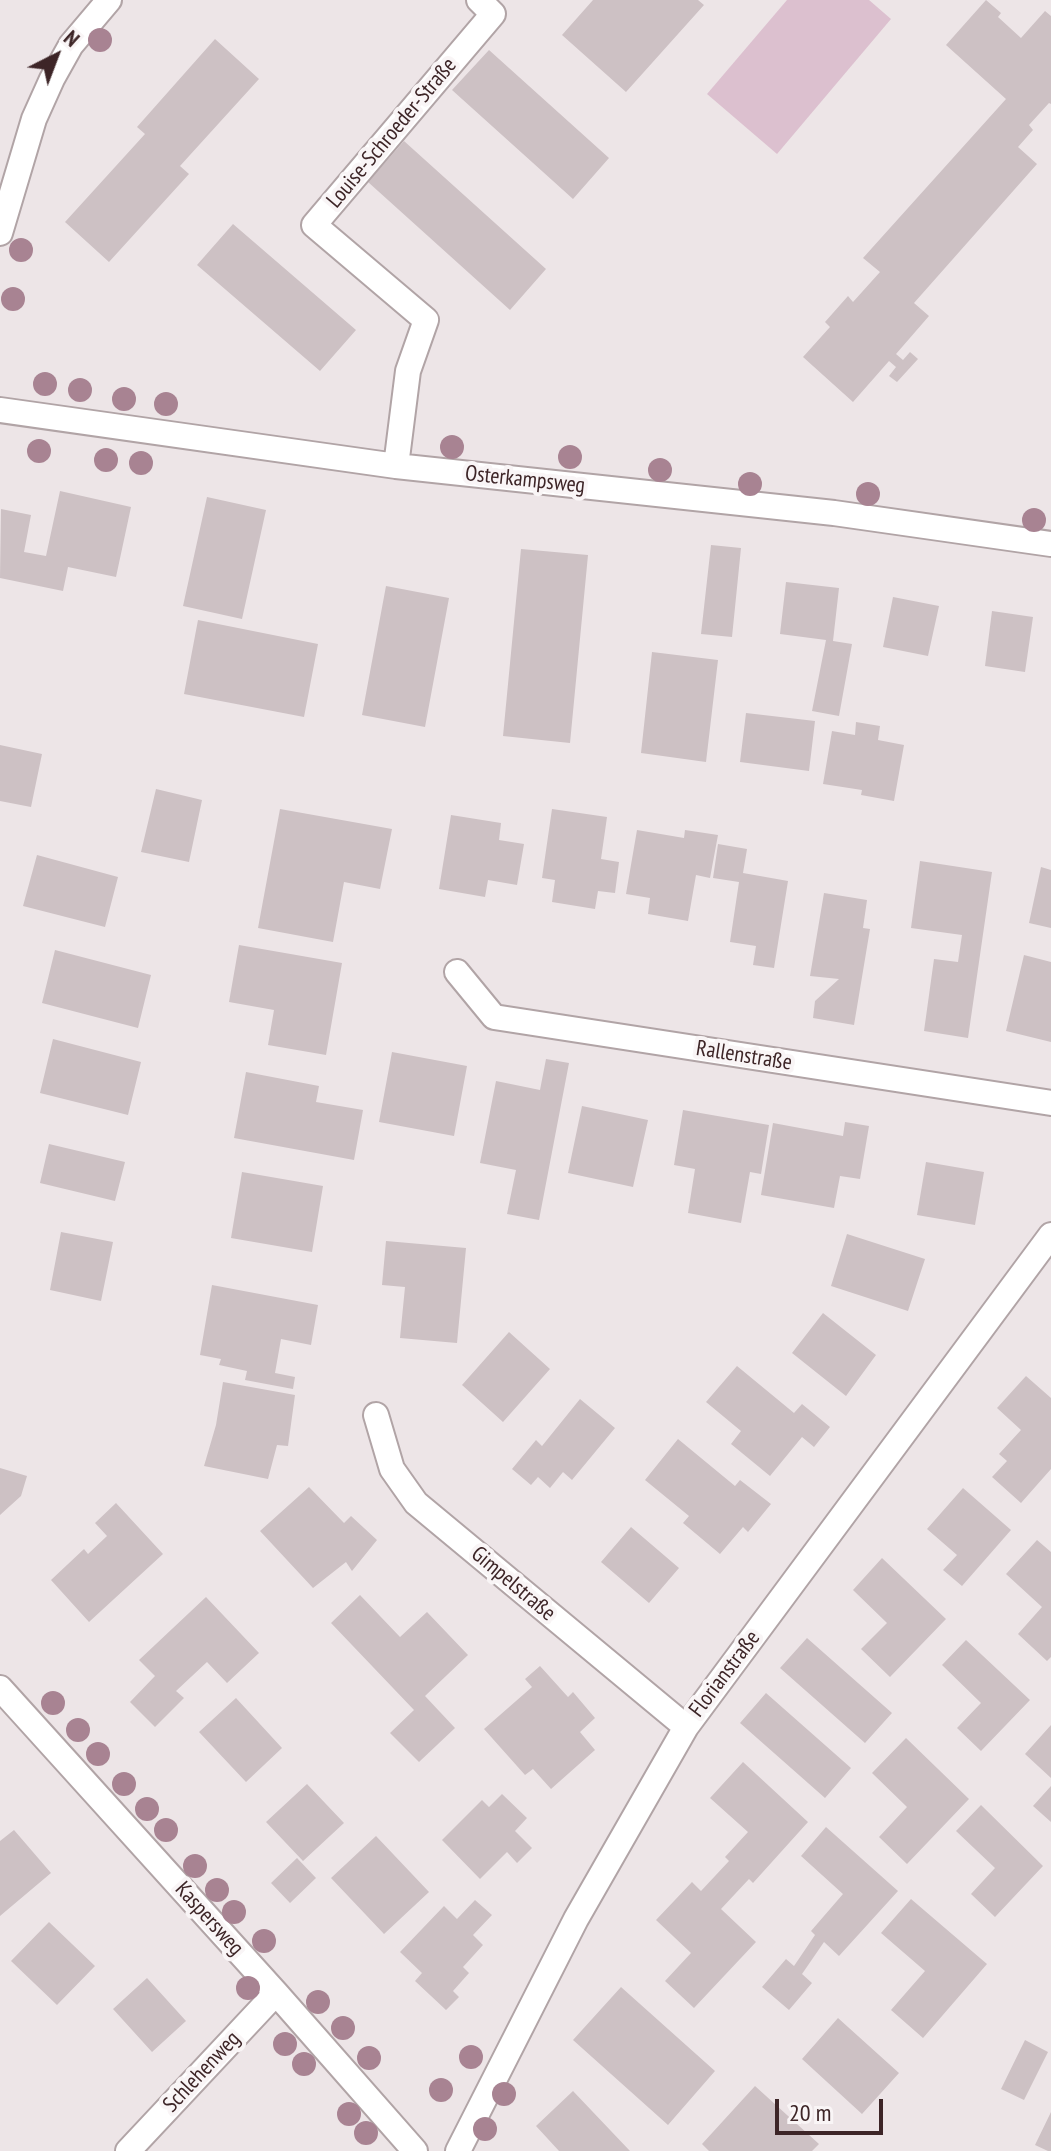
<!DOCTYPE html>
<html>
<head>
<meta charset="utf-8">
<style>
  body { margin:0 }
  #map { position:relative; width:1051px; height:2151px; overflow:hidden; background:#ede5e7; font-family:"PT Sans Narrow",sans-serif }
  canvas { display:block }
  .north { position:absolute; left:16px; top:16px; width:80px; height:80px; -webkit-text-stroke:6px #f9f5f6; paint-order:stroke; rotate:42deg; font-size:22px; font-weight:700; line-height:32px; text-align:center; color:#3d2527 }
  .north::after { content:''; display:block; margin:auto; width:28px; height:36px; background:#3d2527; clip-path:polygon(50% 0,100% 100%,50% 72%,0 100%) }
  .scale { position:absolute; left:775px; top:2099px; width:108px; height:36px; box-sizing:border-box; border:4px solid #3d2527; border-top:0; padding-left:10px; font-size:24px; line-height:28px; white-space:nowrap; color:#3d2527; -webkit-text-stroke:6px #f9f5f6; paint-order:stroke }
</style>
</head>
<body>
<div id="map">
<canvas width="1051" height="2151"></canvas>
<div class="north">N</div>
<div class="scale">20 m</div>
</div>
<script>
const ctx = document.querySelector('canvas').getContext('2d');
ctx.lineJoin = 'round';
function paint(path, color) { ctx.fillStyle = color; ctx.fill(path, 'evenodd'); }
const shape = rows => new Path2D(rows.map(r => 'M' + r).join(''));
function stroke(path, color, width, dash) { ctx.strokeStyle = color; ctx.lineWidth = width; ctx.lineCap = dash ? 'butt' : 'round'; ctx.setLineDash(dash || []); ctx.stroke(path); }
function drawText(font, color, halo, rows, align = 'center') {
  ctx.font = font + ' "PT Sans Narrow",sans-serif'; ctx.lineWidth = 8; ctx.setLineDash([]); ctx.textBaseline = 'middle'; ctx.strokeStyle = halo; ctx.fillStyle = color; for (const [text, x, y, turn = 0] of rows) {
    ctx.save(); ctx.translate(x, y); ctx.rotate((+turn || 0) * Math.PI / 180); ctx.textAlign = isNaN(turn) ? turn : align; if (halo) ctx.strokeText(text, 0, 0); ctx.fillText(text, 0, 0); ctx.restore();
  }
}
paint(shape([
  [787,0,869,0,891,19,777,154,707,94]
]), '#dcc0cf');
paint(shape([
  [593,0,698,0,704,5,626,92,562,35],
  [986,0,1001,13,998,17,1021,38,1045,11,1051,16,1051,104,1049,103,1029,125,1033,130,1018,147,1037,164,914,303,929,316,896,354,903,360,910,352,918,359,897,382,889,376,896,367,889,361,853,402,803,357,830,327,825,322,848,296,853,302,880,272,863,258,1006,99,946,45],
  [215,39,259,79,180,166,189,174,109,262,65,222,145,134,137,127],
  [489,50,609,158,573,199,452,90],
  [404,141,546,269,510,310,368,182],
  [233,224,356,330,320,371,197,265],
  [60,491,131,507,116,577,68,567,63,591,0,578,1,509,31,515,24,552,46,556],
  [207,497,266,510,242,619,183,606],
  [711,545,741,548,732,637,701,634],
  [521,549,588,555,570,743,503,736],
  [786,582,839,588,833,641,852,644,839,716,812,711,826,640,780,634],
  [386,586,449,598,425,727,362,715],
  [893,597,939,606,928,656,883,647],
  [992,611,1033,617,1025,672,985,666],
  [198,620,318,644,304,717,184,694],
  [652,652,718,660,706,762,641,753],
  [746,713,815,721,809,771,740,762],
  [856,722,880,726,878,740,904,745,894,801,861,795,862,790,823,784,832,731,855,735],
  [0,745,42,754,31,807,0,801],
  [156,789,202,800,189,862,141,852],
  [280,809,392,829,380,889,344,882,333,942,258,928],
  [552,809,607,817,601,859,619,862,615,893,598,891,595,909,552,902,555,880,542,878],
  [451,815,501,823,499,840,524,844,517,885,488,880,485,897,439,889],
  [637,830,684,838,685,830,718,835,710,878,696,875,688,921,648,914,650,898,626,894],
  [718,844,747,849,743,873,788,881,774,968,753,965,756,946,730,942,739,882,713,878],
  [37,855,118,877,105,927,23,906],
  [920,861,992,872,968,1038,924,1031,934,959,958,962,962,935,911,928],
  [1041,867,1051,870,1051,928,1029,923],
  [824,893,867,900,863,928,870,929,854,1025,813,1018,815,1001,839,979,810,976],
  [239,945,342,963,326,1055,268,1045,274,1010,229,1002],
  [55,950,151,975,138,1028,42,1003],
  [1024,955,1051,962,1051,1042,1006,1031],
  [53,1039,141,1062,128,1115,40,1093],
  [392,1052,467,1066,454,1136,379,1122],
  [546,1059,569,1063,539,1220,507,1214,516,1170,480,1163,496,1081,540,1090],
  [246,1072,319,1086,316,1102,363,1110,354,1160,234,1138],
  [582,1106,648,1120,633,1187,568,1173],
  [683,1110,769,1125,761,1174,750,1172,741,1223,688,1213,695,1169,674,1165],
  [845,1122,869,1126,860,1179,840,1176,834,1208,761,1195,773,1123,843,1136],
  [49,1144,125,1162,115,1201,40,1183],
  [926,1162,984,1172,975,1225,917,1215],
  [242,1172,323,1186,312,1252,231,1238],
  [61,1232,113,1242,101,1301,50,1290],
  [847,1234,925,1259,908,1311,831,1286],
  [386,1241,466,1248,457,1343,400,1338,405,1287,382,1285],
  [212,1285,318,1305,311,1345,281,1339,275,1373,295,1377,293,1389,245,1380,247,1371,219,1365,221,1359,200,1355],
  [823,1313,876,1355,846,1396,792,1353],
  [509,1332,550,1369,503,1422,462,1385],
  [737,1366,794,1413,802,1404,830,1427,814,1447,802,1437,770,1476,731,1444,741,1431,706,1402],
  [1026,1376,1051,1398,1051,1469,1021,1503,992,1477,1007,1461,999,1454,1021,1430,997,1408],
  [223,1382,295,1395,288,1446,277,1445,268,1479,204,1466,216,1425],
  [580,1399,615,1428,572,1480,563,1472,550,1488,538,1477,531,1485,512,1469,536,1440,542,1446],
  [678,1439,735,1486,740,1480,771,1504,748,1532,743,1527,720,1554,683,1523,689,1516,645,1480],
  [0,1468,27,1476,21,1496,0,1515],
  [309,1487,344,1523,351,1516,377,1540,352,1571,346,1562,313,1588,260,1531],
  [963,1488,1011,1530,962,1586,943,1570,957,1555,927,1529],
  [116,1503,163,1554,89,1622,51,1580,84,1549,88,1554,107,1536,95,1523],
  [631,1527,679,1568,649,1603,601,1562],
  [1037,1540,1051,1552,1051,1657,1047,1661,1018,1634,1042,1607,1006,1574],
  [882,1558,946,1619,890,1677,861,1649,887,1623,853,1590],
  [360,1595,400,1637,427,1612,468,1655,425,1696,455,1728,419,1762,390,1733,414,1710,331,1623],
  [206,1597,259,1653,227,1683,207,1662,176,1691,184,1698,155,1727,130,1702,155,1676,139,1660],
  [807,1638,892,1713,865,1743,780,1668],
  [966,1640,1030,1700,981,1751,957,1728,981,1703,942,1665],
  [540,1666,568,1697,573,1692,595,1718,580,1732,595,1750,551,1789,533,1769,525,1775,484,1729,532,1687,525,1679],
  [766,1693,851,1768,825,1798,740,1723],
  [236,1698,282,1748,246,1782,199,1732],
  [1051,1725,1051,1778,1025,1754],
  [906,1738,969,1799,907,1864,879,1837,907,1807,872,1773],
  [743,1762,808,1822,753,1883,749,1879,721,1909,756,1942,694,2008,665,1981,691,1953,656,1920,692,1882,701,1891,729,1861,725,1857,748,1832,710,1798],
  [307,1784,344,1823,303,1861,266,1822],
  [1051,1786,1051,1822,1033,1806],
  [502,1794,527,1818,515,1831,532,1848,517,1863,507,1852,480,1879,442,1840,482,1800,489,1807],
  [981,1805,1043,1866,995,1917,971,1894,995,1868,956,1831],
  [826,1827,898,1891,839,1956,824,1942,802,1974,812,1983,789,2010,762,1987,786,1959,794,1966,815,1935,811,1931,843,1894,801,1856],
  [14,1830,51,1873,0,1916,0,1841],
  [376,1836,429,1892,384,1934,331,1878],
  [297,1858,316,1878,290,1903,271,1883],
  [911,1899,987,1964,923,2038,891,2010,925,1971,881,1933],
  [475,1900,492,1915,473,1935,483,1945,463,1967,469,1973,453,1991,459,1997,446,2010,415,1981,422,1973,400,1952,444,1906,457,1919],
  [49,1922,95,1966,57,2005,11,1961],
  [147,1978,186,2021,152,2052,113,2009],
  [621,1987,715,2071,668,2125,573,2040],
  [838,2018,899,2073,862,2114,802,2059],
  [1025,2040,1048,2052,1024,2100,1001,2089],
  [755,2086,819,2144,812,2151,709,2151,702,2144],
  [573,2091,630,2151,559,2151,536,2126],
  [1051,2112,1051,2151,1048,2151,1035,2145]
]), '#cdc1c4');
const minor = shape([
  [0,233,34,119,52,79,71,45,109,0],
  [0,410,396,466,834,513,1051,544],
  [396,466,408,371,426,320,314,225,493,14,479,0],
  [457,972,494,1017,1051,1103],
  [376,1415,392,1469,416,1503,686,1727],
  [0,1688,276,1993,415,2151],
  [128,2151,276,1993],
  [458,2151,576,1919,686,1727,1051,1235]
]);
stroke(minor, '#b1a4a6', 28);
stroke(minor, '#fff', 24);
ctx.fillStyle = '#a88392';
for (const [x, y] of [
  [100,40],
  [21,250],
  [13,299],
  [45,384],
  [80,390],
  [124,399],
  [166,404],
  [452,447],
  [39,451],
  [570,457],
  [106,460],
  [141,463],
  [660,470],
  [750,484],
  [868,494],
  [1034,520],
  [53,1703],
  [78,1730],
  [98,1754],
  [124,1784],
  [147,1809],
  [166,1830],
  [195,1866],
  [217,1890],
  [234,1912],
  [264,1941],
  [248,1988],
  [318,2002],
  [343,2028],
  [285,2044],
  [471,2057],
  [369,2058],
  [304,2064],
  [441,2090],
  [504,2094],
  [349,2114],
  [485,2129],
  [366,2133]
]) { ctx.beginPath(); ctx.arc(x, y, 12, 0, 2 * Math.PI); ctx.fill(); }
drawText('22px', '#3d2527', '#f9f5f6', [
  ["Louise-Schroeder-Straße",392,133,-50],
  ["Osterkampsweg",525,480,6],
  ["Rallenstraße",744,1056,9],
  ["Gimpelstraße",513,1584,40],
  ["Florianstraße",725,1674,-53],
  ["Kaspersweg",209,1919,48],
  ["Schlehenweg",202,2072,-47]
]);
</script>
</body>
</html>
